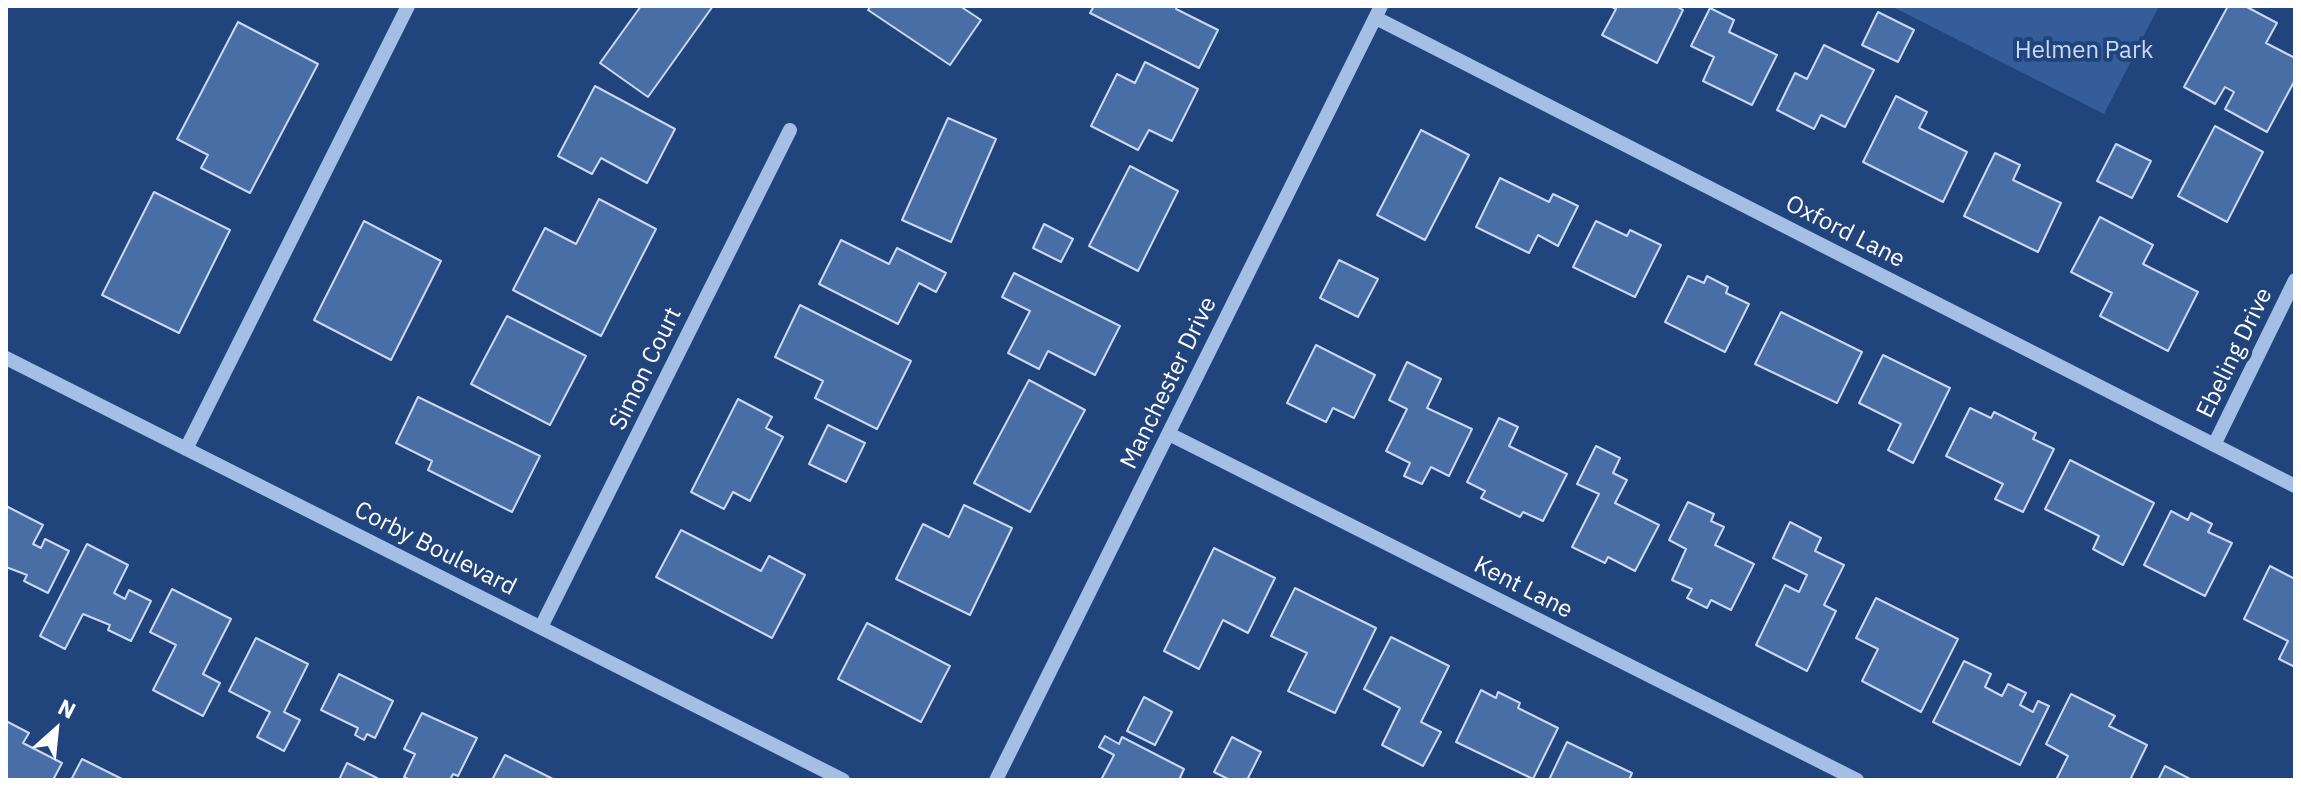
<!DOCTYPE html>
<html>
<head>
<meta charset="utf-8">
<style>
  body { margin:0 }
  #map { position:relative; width:2301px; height:786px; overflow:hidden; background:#21447c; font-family:"IBM Plex Sans",sans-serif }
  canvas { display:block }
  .frame { position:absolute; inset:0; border:8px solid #fff; pointer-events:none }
  .north { position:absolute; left:16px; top:690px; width:80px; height:80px; -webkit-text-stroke:6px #21447c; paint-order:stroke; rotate:27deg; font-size:22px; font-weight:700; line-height:32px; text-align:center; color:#fff }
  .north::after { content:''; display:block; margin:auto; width:28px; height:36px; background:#fff; clip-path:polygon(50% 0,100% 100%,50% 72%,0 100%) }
</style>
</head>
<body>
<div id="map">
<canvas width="2301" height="786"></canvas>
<div class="frame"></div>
<div class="north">N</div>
</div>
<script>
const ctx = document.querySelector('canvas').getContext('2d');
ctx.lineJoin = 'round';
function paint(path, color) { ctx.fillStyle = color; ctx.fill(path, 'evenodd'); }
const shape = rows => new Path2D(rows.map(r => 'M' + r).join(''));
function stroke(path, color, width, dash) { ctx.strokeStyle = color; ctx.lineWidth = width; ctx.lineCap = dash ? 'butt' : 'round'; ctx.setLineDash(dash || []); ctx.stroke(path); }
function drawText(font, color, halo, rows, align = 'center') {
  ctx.font = font + ' "IBM Plex Sans",sans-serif'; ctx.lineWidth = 8; ctx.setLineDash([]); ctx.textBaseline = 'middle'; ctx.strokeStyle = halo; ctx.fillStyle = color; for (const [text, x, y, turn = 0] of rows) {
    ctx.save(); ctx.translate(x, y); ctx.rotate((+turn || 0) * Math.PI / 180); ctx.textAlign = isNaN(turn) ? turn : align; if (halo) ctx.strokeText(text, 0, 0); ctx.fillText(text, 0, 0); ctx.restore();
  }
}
paint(shape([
  [1891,6,2159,6,2104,114]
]), '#345d9a');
const building = shape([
  [641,6,713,6,648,97,600,63,641,6],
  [871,6,960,6,981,20,950,65,868,10,871,6],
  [1094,6,1178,6,1176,9,1218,30,1199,68,1090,13,1094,6],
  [1610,6,1676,6,1683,10,1657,63,1602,35,1616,9,1610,6],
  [2228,6,2245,6,2277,23,2266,43,2295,58,2295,80,2267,132,2225,109,2234,92,2225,87,2215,104,2184,87,2228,6],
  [1710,8,1734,20,1729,32,1777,55,1752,105,1703,81,1714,57,1691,46,1710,8],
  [1878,12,1914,30,1898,62,1862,45,1878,12],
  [238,22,318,64,250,193,201,168,208,155,177,139,238,22],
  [1824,45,1874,70,1845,127,1821,115,1814,129,1777,110,1795,73,1807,79,1824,45],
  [1145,62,1198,89,1172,141,1149,130,1138,150,1091,126,1117,74,1135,83,1145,62],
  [595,86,675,129,647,183,601,158,592,174,558,156,595,86],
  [1896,96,1927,112,1919,128,1967,152,1943,202,1863,162,1896,96],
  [948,118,996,139,951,242,902,220,948,118],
  [2215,126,2263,152,2227,222,2178,196,2215,126],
  [1421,130,1469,155,1425,240,1377,215,1421,130],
  [2116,144,2151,161,2132,198,2097,181,2116,144],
  [1995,153,2020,165,2013,180,2061,203,2038,252,1964,216,1995,153],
  [1130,166,1178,191,1138,271,1089,246,1130,166],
  [1500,178,1549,202,1553,194,1578,206,1558,246,1538,235,1529,253,1476,227,1500,178],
  [154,192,230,230,179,333,102,295,154,192],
  [599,199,656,229,601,336,513,290,545,228,576,244,599,199],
  [2100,217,2153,245,2143,264,2198,292,2168,351,2100,316,2112,293,2071,272,2100,217],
  [364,221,441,261,391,360,314,320,364,221],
  [1596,221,1627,236,1630,230,1661,245,1635,297,1573,267,1596,221],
  [1044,224,1073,239,1061,262,1033,248,1044,224],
  [841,240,889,264,897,248,946,273,936,292,919,283,898,324,819,284,841,240],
  [1339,260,1378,279,1358,317,1320,298,1339,260],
  [1014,273,1120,326,1095,375,1048,351,1039,369,1008,353,1030,311,1002,297,1014,273],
  [1688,276,1704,283,1707,276,1728,287,1726,293,1749,304,1725,352,1665,322,1688,276],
  [800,305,911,361,877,429,815,398,823,381,775,357,800,305],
  [1781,312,1862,352,1837,403,1755,364,1781,312],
  [507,316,586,356,550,425,471,384,507,316],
  [1316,345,1375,375,1354,418,1333,408,1326,422,1287,403,1316,345],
  [1883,355,1950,388,1913,463,1888,450,1901,424,1859,403,1883,355],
  [1407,362,1441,379,1427,408,1472,429,1449,476,1431,467,1422,484,1404,476,1410,463,1386,451,1407,409,1389,400,1407,362],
  [1029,380,1085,410,1030,512,974,483,1029,380],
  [418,397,540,456,512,512,428,470,432,461,396,443,418,397],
  [738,399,772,417,766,428,783,437,750,501,733,492,724,509,691,492,738,399],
  [1970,408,1991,418,1994,412,2036,433,2033,439,2054,449,2023,512,1995,499,2003,484,1946,456,1970,408],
  [1499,418,1518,427,1509,446,1567,474,1543,521,1523,512,1520,517,1481,498,1485,491,1467,482,1499,418],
  [828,425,865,443,846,482,809,464,828,425],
  [1596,446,1620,458,1613,473,1627,480,1615,503,1659,525,1635,571,1608,557,1605,563,1572,547,1599,494,1577,484,1596,446],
  [2070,460,2154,503,2123,565,2093,549,2099,536,2045,509,2070,460],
  [1688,502,1714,514,1711,521,1724,527,1715,545,1754,564,1731,610,1711,600,1707,608,1687,598,1692,589,1672,580,1686,549,1669,540,1688,502],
  [964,505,1012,528,970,615,896,579,923,524,949,537,964,505],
  [6,506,43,525,33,544,41,548,45,539,69,551,48,593,24,581,27,575,6,567,6,506],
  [2171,511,2188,520,2191,513,2212,524,2208,532,2232,543,2205,596,2144,565,2171,511],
  [1790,522,1821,538,1815,551,1844,565,1824,605,1836,611,1807,671,1756,645,1785,585,1799,592,1807,575,1773,558,1790,522],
  [681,530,761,571,769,556,805,575,772,638,656,577,681,530],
  [87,544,128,565,114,593,125,599,129,590,151,601,131,641,108,630,110,625,83,614,65,649,40,636,87,544],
  [1214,548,1275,578,1248,633,1223,620,1199,669,1164,651,1214,548],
  [2270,566,2295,579,2295,667,2279,659,2288,641,2244,619,2270,566],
  [1295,588,1376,628,1335,713,1288,691,1307,653,1271,636,1295,588],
  [172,589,231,619,203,674,220,683,203,716,153,690,176,645,150,632,172,589],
  [1876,598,1958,639,1921,712,1862,681,1878,649,1856,638,1876,598],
  [867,623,950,666,921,722,838,679,867,623],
  [1391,637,1449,666,1421,722,1441,732,1423,766,1382,745,1400,708,1364,689,1391,637],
  [256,638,308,664,284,712,300,720,284,751,257,737,270,712,229,691,256,638],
  [1964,661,1991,674,1985,687,2002,696,2008,684,2026,693,2020,705,2033,712,2038,701,2049,706,2020,765,1933,722,1964,661],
  [339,674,393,701,375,738,367,734,364,740,355,735,358,728,321,710,339,674],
  [1481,690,1496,698,1498,692,1520,703,1518,708,1558,728,1533,779,1456,742,1481,690],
  [2071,694,2115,716,2109,726,2147,745,2130,780,2056,780,2068,756,2046,744,2071,694],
  [1144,697,1172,712,1155,745,1127,731,1144,697],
  [422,713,477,738,458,776,453,774,450,780,410,780,404,777,415,754,404,749,422,713],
  [6,721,29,733,23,743,62,763,53,780,6,780,6,721],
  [1105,736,1119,744,1122,737,1184,769,1179,780,1101,780,1114,755,1099,747,1105,736],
  [1232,737,1261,752,1247,780,1230,780,1214,772,1232,737],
  [1567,742,1632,773,1629,780,1549,780,1567,742],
  [505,755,555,780,492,780,505,755],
  [82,759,124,780,71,780,82,759],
  [347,763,377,778,377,780,339,780,347,763],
  [2165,766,2192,780,2158,780,2165,766]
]);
paint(building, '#496ea5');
stroke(building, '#c7d9f5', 2);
stroke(shape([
  [1376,18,2295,486],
  [6,358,843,780],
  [1169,434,1857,780],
  [2214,445,2295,280],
  [186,449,408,6],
  [541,627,790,130],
  [996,780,1381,6]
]), '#a3bfe6', 14);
drawText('24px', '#c7d9f5', '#21447c', [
  ["Helmen Park",2084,51]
]);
drawText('24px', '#fff', '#21447c', [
  ["Oxford Lane",1845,232,27],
  ["Ebeling Drive",2235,353,-64],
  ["Simon Court",646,369,-64],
  ["Manchester Drive",1169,383,-64],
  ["Corby Boulevard",435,549,27],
  ["Kent Lane",1523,588,27]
]);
</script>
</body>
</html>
